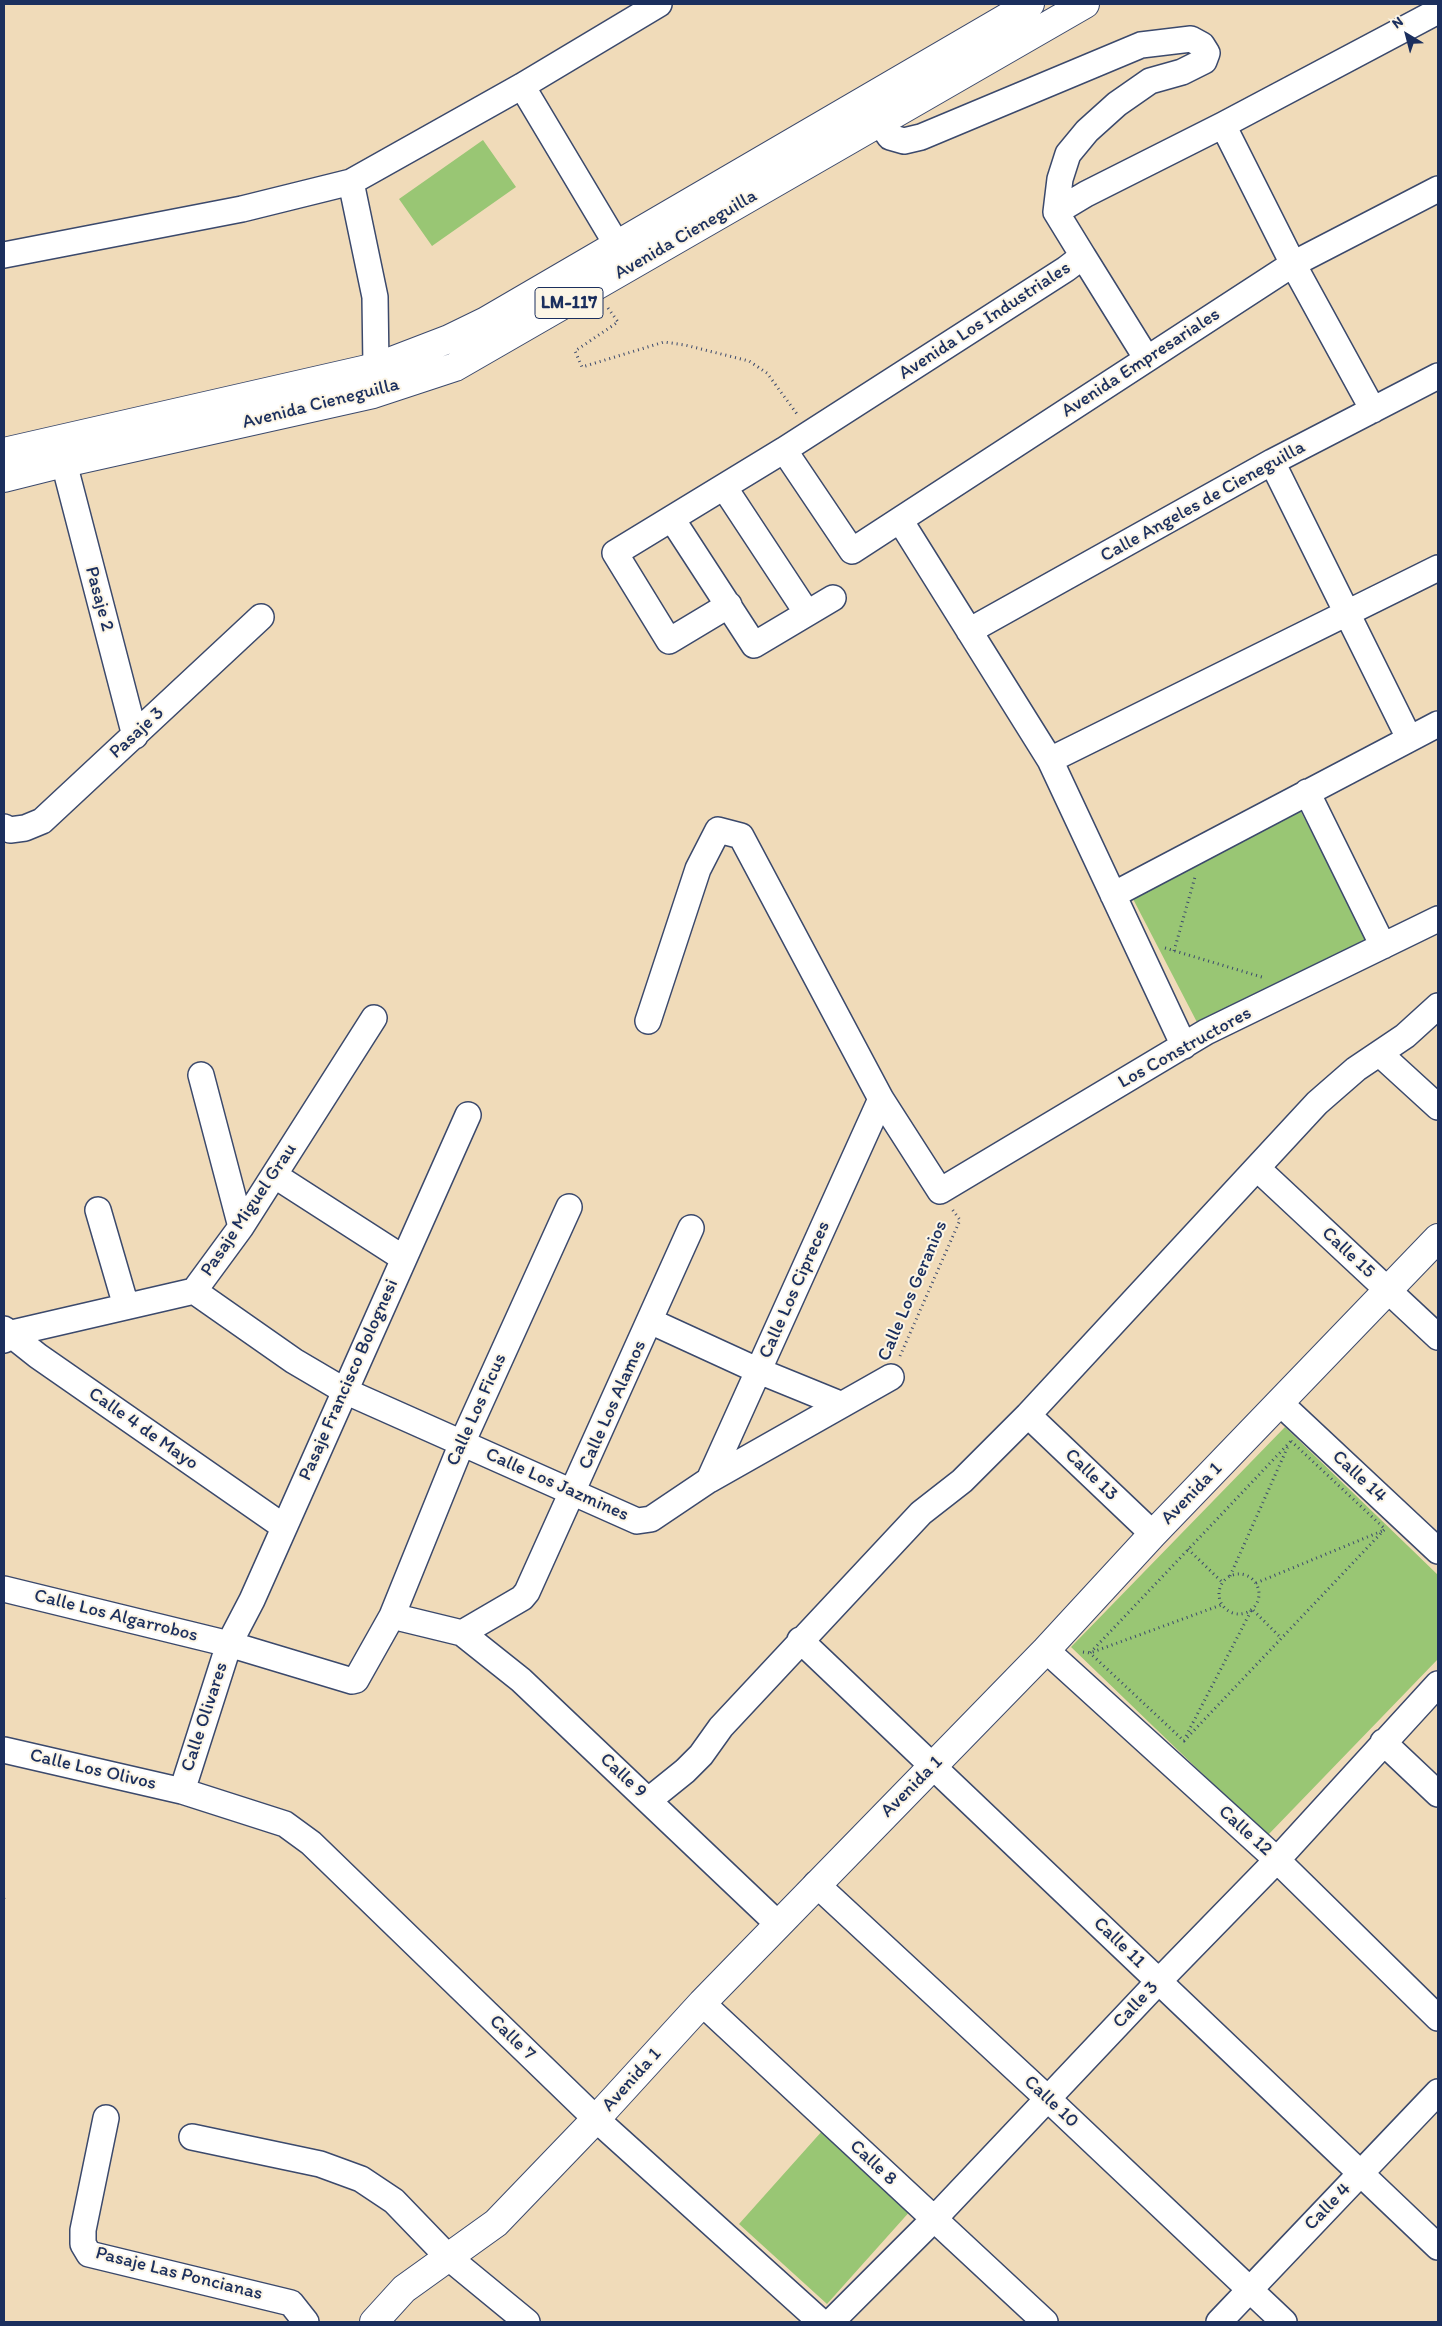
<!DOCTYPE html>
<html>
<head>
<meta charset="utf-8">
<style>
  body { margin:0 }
  #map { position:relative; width:1442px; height:2326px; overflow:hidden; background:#f0dbb9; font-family:Itim,sans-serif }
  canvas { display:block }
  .frame { position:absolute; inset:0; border:5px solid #1b2f5e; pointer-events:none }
  .north { position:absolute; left:1382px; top:10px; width:50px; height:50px; -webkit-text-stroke:4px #fcf5e5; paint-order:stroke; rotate:323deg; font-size:14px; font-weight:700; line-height:20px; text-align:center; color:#1b2f5e }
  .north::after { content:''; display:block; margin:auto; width:18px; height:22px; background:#1b2f5e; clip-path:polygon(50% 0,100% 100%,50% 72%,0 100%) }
</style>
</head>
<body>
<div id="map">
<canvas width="1442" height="2326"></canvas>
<div class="frame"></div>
<div class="north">N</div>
</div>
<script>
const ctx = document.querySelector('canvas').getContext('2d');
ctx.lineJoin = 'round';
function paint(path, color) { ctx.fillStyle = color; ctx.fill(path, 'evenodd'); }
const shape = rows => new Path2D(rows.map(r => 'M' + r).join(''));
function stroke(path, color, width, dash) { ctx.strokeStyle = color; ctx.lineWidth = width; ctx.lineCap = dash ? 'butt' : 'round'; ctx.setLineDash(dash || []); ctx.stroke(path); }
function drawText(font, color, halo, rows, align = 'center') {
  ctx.font = font + ' Itim,sans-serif'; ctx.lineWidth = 4; ctx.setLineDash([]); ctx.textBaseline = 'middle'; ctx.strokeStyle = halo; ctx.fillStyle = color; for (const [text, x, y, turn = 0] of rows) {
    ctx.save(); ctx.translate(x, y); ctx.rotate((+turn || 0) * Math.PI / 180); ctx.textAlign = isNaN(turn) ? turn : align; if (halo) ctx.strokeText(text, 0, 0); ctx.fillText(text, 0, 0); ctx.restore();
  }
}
paint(shape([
  [483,140,516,187,432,246,399,199],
  [1300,810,1368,940,1200,1028,1132,897],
  [1285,1427,1438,1575,1438,1659,1267,1836,1071,1647],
  [823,2130,912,2209,827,2304,739,2224]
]), '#99c674');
const street = shape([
  [522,86,617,245],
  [880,123,890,137,904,141,921,137,1141,45,1191,39,1202,45,1207,53,1204,61,1182,72,1150,81,1117,104,1087,131,1068,154,1060,179,1056,212],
  [1223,125,1293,264,1373,410],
  [351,182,375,297,376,367,374,387],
  [4,255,242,209,351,182,522,86,659,4],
  [1083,256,1147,359],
  [784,450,852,551,1293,264,1438,189],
  [1272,462,1409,738],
  [64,463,135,736],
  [724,487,807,613],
  [672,519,754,645,833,598],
  [900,520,1050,760,1184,1046],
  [729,605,669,641,615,553,784,450,1066,269,1083,256,1056,212,1086,194,1223,125,1438,11],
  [969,631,1272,462,1438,376],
  [1050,760,1438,568],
  [1307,792,1383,946],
  [4,827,10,830,25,828,42,821,261,617],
  [1113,895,1438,724],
  [648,1021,698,869,718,830,741,836,881,1099,940,1191,1206,1032,1438,919],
  [1380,1054,1438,1107],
  [201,1075,241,1227],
  [1258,1169,1438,1337],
  [274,1175,403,1258],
  [98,1210,126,1306],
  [194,1291,294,1361,345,1391,637,1521,651,1519,709,1480,891,1377],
  [650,1321,759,1371,840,1404],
  [4,1329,38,1356,284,1527],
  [4,1340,8,1334,194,1291,241,1227,374,1018],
  [1280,1403,1438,1551],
  [1028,1415,1153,1534],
  [709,1480,881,1099],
  [4,1589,229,1644,352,1681,356,1680,392,1616,462,1633,521,1680,778,1924],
  [392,1616,462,1443,569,1207],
  [462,1633,522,1598,527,1592,691,1228],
  [800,1640,1438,2247],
  [1046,1650,1277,1860,1438,2018],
  [1383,1742,1438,1794],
  [4,1750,182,1791,285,1824,311,1843,596,2119,821,2322],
  [182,1791,229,1644,252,1600,468,1115],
  [649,1800,685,1771,701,1755,721,1727,921,1513,962,1481,1028,1415,1317,1103,1356,1069,1405,1036,1438,1006],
  [816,1884,1047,2098,1284,2322],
  [702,2003,1045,2322],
  [106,2118,83,2230,83,2244,89,2254,291,2303,306,2322],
  [192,2137,320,2164,361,2179,394,2201,448,2257,527,2322],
  [831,2322,934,2219,1159,1981,1277,1860,1438,1684],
  [1219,2322,1438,2092]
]);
const secondary = shape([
  [374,2322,404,2289,496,2223,596,2119,702,2003,1046,1650,1153,1534,1438,1238]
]);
const primary = shape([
  [4,452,376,367,449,339,486,321,1030,4],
  [4,478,64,463,373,394,455,367,1085,4]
]);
stroke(street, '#3b496c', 28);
stroke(secondary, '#3b496c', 30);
stroke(primary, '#3b496c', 30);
stroke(shape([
  [608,308,618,322,575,351,582,367,664,342,685,345,749,361,767,373,797,414],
  [1165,948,1265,978],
  [1174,951,1195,877],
  [900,1356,960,1220,952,1209],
  [1291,1441,1385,1529,1184,1741,1090,1653,1291,1441],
  [1188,1549,1222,1582],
  '1219 1594a20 20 0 1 1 40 0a20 20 0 1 1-40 0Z',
  [1230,1576,1289,1444],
  [1256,1583,1382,1531],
  [1083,1652,1090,1653,1221,1605],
  [1186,1736,1252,1609,1281,1638],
  [4,1899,8,1901]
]), '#3b496c', 3, [1, 4]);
stroke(street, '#fff', 25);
stroke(secondary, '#fff', 28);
stroke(primary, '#fff', 28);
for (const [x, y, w] of [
  [569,303,68]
]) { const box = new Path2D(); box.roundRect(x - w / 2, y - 15.5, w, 31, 4); ctx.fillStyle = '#fcf5e5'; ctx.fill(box); stroke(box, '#1b2f5e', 1); }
drawText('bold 18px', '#1b2f5e', null, [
  ["LM-117",569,303]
]);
drawText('19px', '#1b2f5e', '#fcf5e5', [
  ["Avenida Cieneguilla",686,235,-30],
  ["Avenida Los Industriales",985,321,-33],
  ["Avenida Empresariales",1141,363,-33],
  ["Avenida Cieneguilla",321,404,-14],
  ["Calle Angeles de Cieneguilla",1203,502,-29],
  ["Pasaje 2",99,599,75],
  ["Pasaje 3",137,733,-43],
  ["Los Constructores",1185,1048,-29],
  ["Pasaje Miguel Grau",249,1210,-56],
  ["Calle 15",1348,1253,43],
  ["Calle Los Cipreces",795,1290,-66],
  ["Calle Los Geranios",913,1291,-67],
  ["Pasaje Francisco Bolognesi",349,1380,-66],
  ["Calle Los Alamos",613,1405,-66],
  ["Calle Los Ficus",477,1410,-66],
  ["Calle 4 de Mayo",143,1429,35],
  ["Calle 13",1091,1475,44],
  ["Calle 14",1359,1477,43],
  ["Calle Los Jazmines",557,1485,24],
  ["Avenida 1",1192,1494,-46],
  ["Calle Los Algarrobos",116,1616,14],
  ["Calle Olivares",205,1717,-72],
  ["Calle Los Olivos",93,1770,13],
  ["Calle 9",623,1776,43],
  ["Avenida 1",912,1787,-45],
  ["Calle 12",1245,1831,42],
  ["Calle 11",1119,1943,44],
  ["Calle 3",1136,2005,-47],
  ["Calle 7",512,2038,44],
  ["Avenida 1",632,2080,-48],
  ["Calle 10",1051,2102,43],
  ["Calle 8",873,2163,43],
  ["Calle 4",1328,2207,-46],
  ["Pasaje Las Poncianas",179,2274,14]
]);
</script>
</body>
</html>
